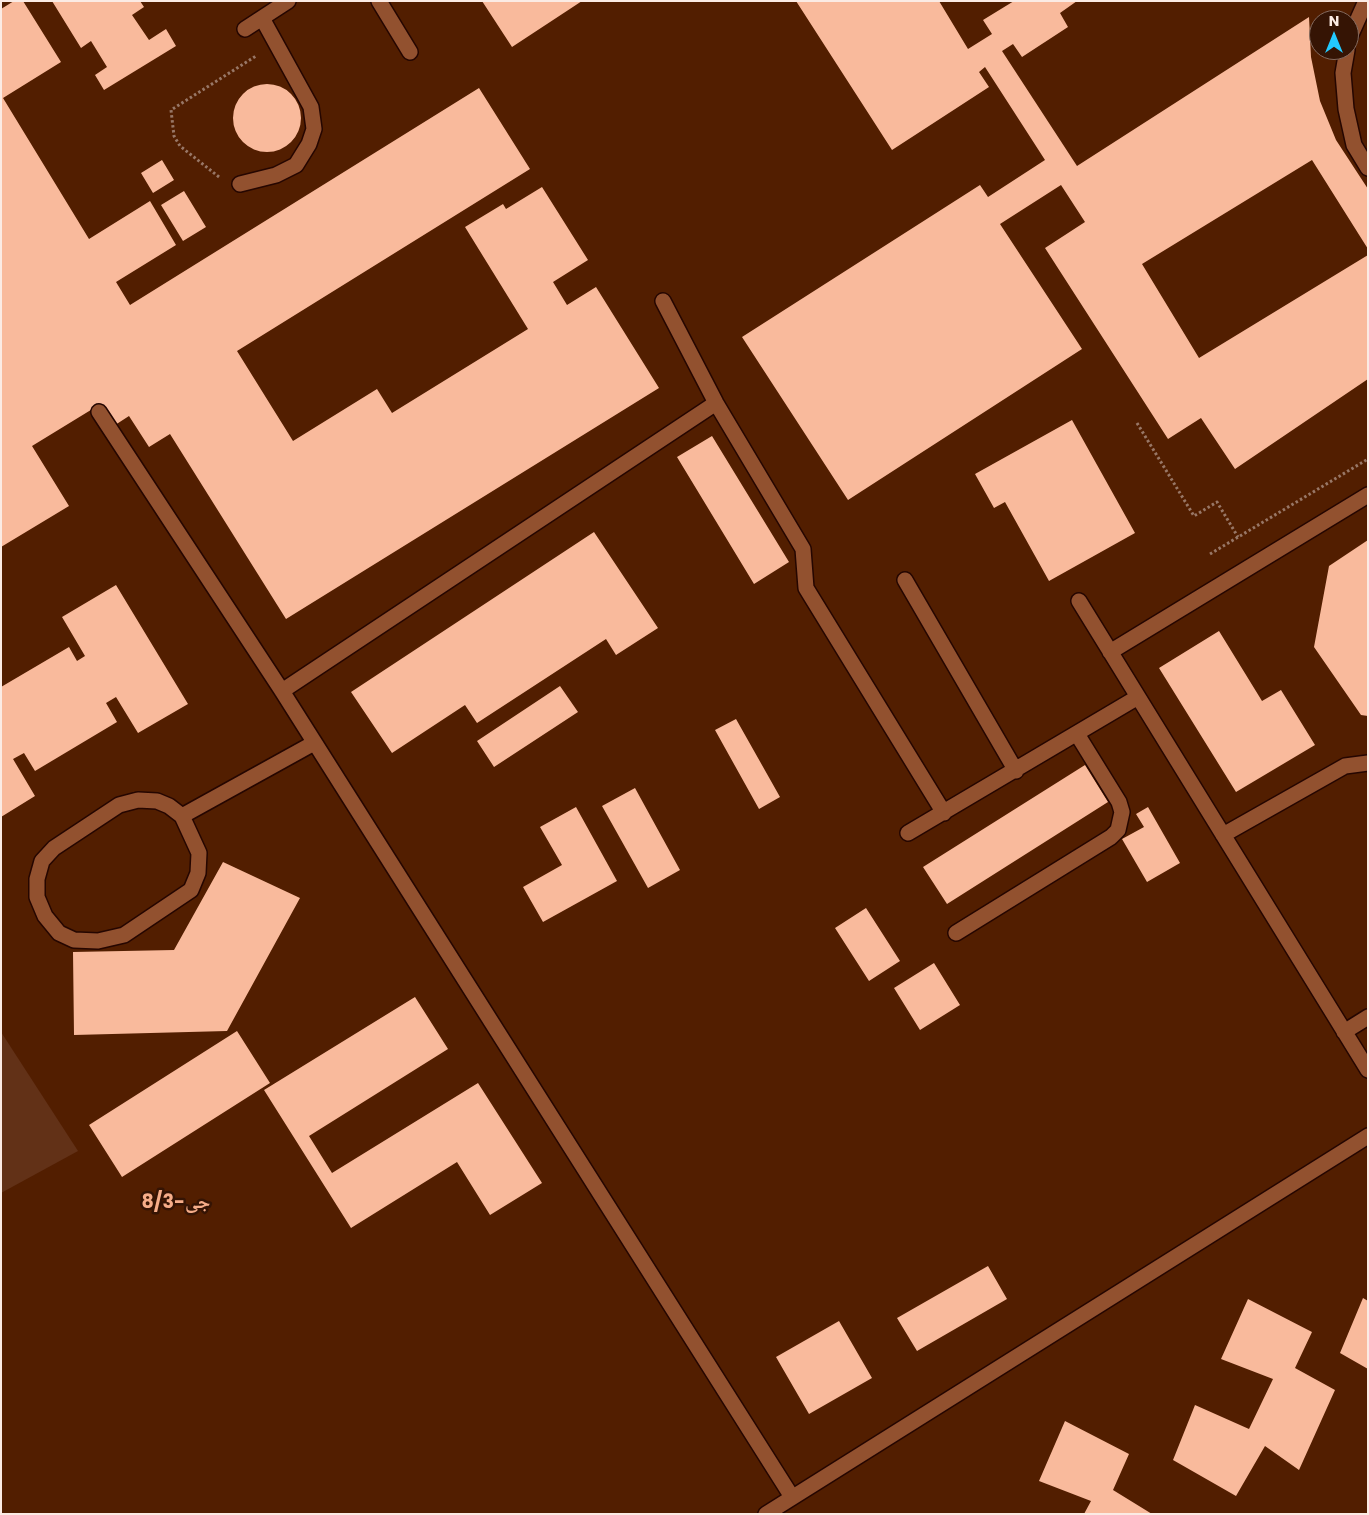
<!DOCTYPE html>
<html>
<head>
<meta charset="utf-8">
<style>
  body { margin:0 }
  #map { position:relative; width:1369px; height:1515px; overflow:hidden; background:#471900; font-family:Poppins,sans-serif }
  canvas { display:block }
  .frame { position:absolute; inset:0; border:2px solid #fbebe4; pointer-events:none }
  .north { position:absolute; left:1309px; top:10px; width:50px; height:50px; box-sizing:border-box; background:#351404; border:1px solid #846a5e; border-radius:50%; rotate:0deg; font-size:14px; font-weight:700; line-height:20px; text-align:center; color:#fbebe4 }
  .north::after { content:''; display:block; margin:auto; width:18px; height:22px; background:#23c9fe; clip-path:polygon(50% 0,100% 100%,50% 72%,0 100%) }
</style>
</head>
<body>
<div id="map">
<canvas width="1369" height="1515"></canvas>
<div class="frame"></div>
<div class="north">N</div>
</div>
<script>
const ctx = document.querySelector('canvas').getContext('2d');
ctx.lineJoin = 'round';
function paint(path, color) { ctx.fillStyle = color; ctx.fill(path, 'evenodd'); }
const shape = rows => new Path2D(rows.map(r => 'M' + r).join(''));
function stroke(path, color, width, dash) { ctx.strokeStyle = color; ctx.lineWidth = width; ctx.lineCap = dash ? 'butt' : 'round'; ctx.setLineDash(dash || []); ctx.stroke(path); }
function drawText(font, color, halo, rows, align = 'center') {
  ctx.font = font + ' Poppins,"Noto Naskh Arabic",sans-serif'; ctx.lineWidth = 5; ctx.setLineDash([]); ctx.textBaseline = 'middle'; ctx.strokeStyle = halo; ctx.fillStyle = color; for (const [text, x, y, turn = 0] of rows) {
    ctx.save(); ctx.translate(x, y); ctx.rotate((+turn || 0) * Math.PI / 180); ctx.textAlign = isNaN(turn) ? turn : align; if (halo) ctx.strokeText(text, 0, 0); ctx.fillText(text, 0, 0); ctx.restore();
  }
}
paint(shape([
  [1,1,1368,1,1368,1514,1,1514],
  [1319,20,1349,20,1349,50,1319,50]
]), '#521e00');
paint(shape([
  [1,1032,78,1151,1,1193]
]), '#623117');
paint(shape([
  [14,1,23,1,61,62,3,98,89,239,150,201,176,245,116,282,130,305,479,88,530,169,237,351,293,441,377,389,392,413,528,329,465,227,503,204,506,209,542,187,588,260,553,282,567,305,596,287,659,388,286,619,170,434,149,447,129,416,112,427,99,405,32,446,69,506,1,547,1,9],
  [52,1,140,1,144,7,132,15,149,40,166,29,176,46,104,90,95,75,107,67,91,41,81,48],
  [482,1,582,1,512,47],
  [796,1,939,1,968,49,992,34,983,20,1014,1,1077,1,1060,13,1068,27,1022,57,1013,44,1002,51,1077,166,1309,17,1311,57,1320,101,1336,140,1368,189,1368,249,1312,160,1142,264,1199,358,1368,255,1368,379,1235,469,1201,418,1168,439,1045,248,1085,222,1061,185,1000,224,1082,349,848,500,742,337,980,185,988,197,1045,160,985,67,979,72,989,87,892,150],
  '233 118a34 34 0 1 1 68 0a34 34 0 1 1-68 0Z',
  [162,160,174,180,153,193,141,173],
  [184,191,206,227,183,241,161,205],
  [1072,420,1135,533,1049,581,1005,502,994,508,975,474],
  [712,436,789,562,754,584,677,457],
  [594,532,658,628,616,655,606,639,477,723,465,705,392,753,351,692],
  [1368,540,1368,716,1361,715,1314,647,1329,566],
  [116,585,188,704,138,733,116,697,106,703,117,722,35,771,24,753,13,759,35,796,1,817,1,687,69,647,77,661,85,656,62,617],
  [1219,631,1262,701,1281,690,1315,745,1236,792,1159,668],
  [560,686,578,712,494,767,477,741],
  [736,719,780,797,759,809,715,730],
  [1085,765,1108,802,947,904,923,867],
  [635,788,680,870,648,888,602,806],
  [576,807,617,881,543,922,523,887,562,865,540,827],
  [1148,807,1180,863,1147,882,1122,839,1144,827,1136,814],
  [223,862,300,898,227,1031,74,1035,73,952,174,950],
  [866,908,900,961,869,981,835,928],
  [934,963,960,1005,920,1030,894,988],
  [415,997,448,1049,309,1136,332,1173,478,1083,542,1183,490,1215,457,1162,351,1228,264,1090],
  [237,1031,270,1083,122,1177,89,1125],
  [988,1266,1007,1299,917,1351,897,1318],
  [1363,1298,1368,1301,1368,1369,1340,1353],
  [1248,1299,1312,1332,1295,1368,1335,1390,1299,1470,1265,1446,1236,1496,1173,1460,1195,1405,1249,1429,1273,1379,1221,1359],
  [839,1321,872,1378,809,1414,776,1357],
  [1065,1421,1129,1454,1113,1490,1152,1514,1084,1514,1091,1501,1039,1481]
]), '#f9ba9c');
const minor = shape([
  [379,1,410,52],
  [245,29,288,1],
  [1349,39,1366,1],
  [1347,50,1343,73,1346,109,1354,145,1368,168],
  [240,184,276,175,296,165,309,144,314,129,311,107,262,18],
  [663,301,716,403,803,549,806,588,944,813],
  [99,412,282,691,792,1497],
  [905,580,1016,771],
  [1079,601,1368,1070],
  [1110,652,1368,495],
  [282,691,716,403],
  [138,800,157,801,169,806,182,816,199,853,198,873,191,890,124,935,98,941,74,940,59,933,45,916,37,897,37,879,42,861,54,848,119,805,138,800],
  [182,816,314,743],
  [908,833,1138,697],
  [1223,835,1345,766,1368,763],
  [956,933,1111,837,1118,830,1122,812,1119,802,1077,734],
  [1344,1032,1368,1017],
  [766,1514,1368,1136]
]);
stroke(minor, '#250600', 18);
stroke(shape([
  [219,177,180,146,174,136,171,110,256,56],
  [1137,423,1194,516,1217,502,1238,537],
  [1210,554,1368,459]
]), '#987766', 3, [2.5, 2.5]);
stroke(minor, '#92512f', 15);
drawText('bold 19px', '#f6ad89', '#351404', [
  ["جی-8/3",176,1203]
]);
</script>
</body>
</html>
